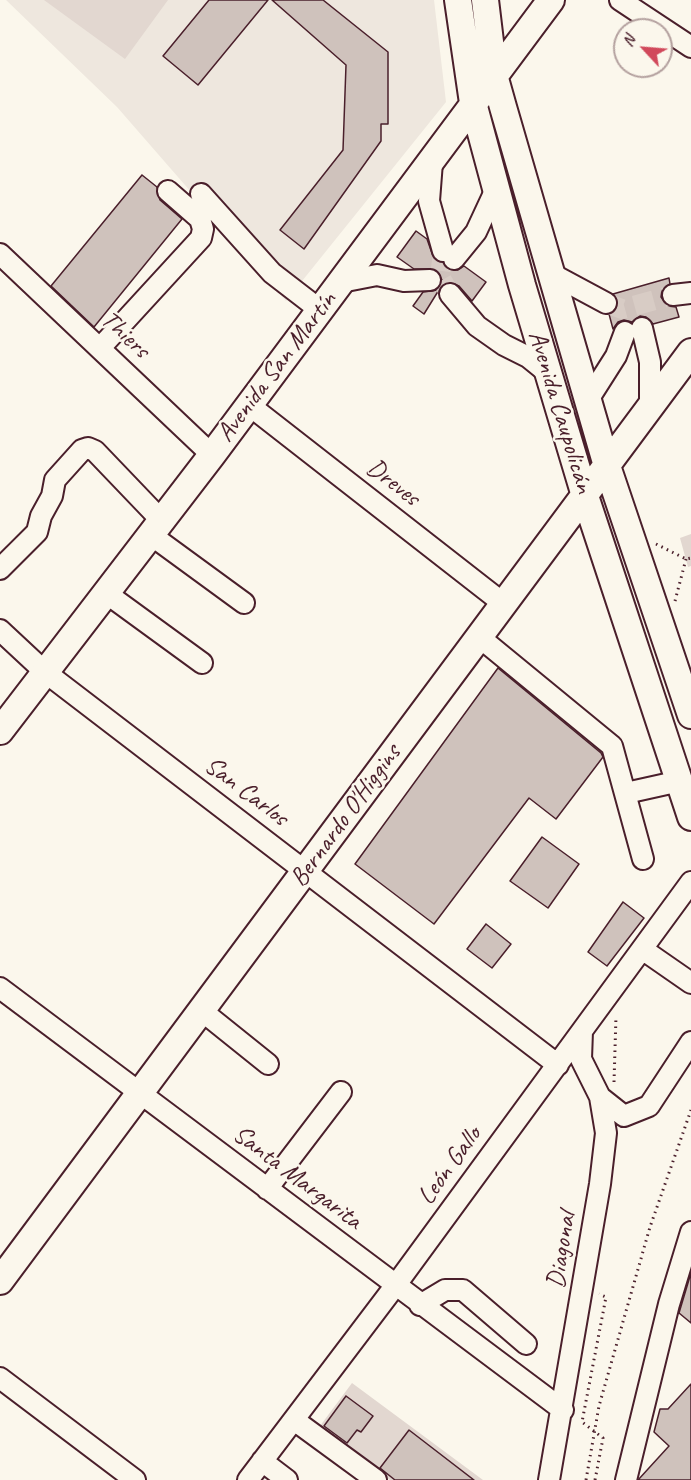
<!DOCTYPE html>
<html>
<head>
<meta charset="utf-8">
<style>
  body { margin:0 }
  #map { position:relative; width:691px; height:1480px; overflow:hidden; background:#fbf7ec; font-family:Caveat,sans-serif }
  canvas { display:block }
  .north { position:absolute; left:613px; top:18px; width:60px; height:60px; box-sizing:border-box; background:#fbf7ec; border:2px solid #b4a19f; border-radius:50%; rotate:296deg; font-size:16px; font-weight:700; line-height:24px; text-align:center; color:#4a1f2b }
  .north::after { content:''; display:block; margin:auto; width:21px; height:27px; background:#d1495b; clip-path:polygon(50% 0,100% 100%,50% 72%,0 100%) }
</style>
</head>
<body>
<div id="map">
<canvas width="691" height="1480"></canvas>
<div class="north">N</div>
</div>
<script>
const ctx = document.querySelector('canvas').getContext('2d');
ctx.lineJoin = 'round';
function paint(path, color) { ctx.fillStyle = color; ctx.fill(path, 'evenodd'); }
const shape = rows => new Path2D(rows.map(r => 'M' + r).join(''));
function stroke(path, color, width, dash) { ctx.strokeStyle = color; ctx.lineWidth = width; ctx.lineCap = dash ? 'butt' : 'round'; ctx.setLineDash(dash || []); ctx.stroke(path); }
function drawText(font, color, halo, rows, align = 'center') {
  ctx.font = font + ' Caveat,sans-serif'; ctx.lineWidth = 5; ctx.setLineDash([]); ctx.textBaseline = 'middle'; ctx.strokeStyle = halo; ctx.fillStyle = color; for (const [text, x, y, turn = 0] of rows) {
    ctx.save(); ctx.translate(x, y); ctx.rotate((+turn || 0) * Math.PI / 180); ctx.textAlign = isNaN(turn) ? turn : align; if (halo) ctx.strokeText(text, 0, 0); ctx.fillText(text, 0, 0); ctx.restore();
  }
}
paint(shape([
  [6,0,434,0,446,102,286,301,117,107]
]), '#eee7de');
paint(shape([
  [44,0,168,0,125,59],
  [691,534,691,566,688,567,680,538],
  [352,1383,483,1480,390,1480,320,1426]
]), '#e2d7d0');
const building = shape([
  [209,0,268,0,198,85,163,56,209,0],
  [272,0,323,0,388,52,388,124,381,124,381,141,304,249,280,230,343,150,346,65,272,0],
  [142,175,157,187,160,200,182,219,94,327,51,286,142,175],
  [416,231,427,239,434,259,443,263,447,269,458,270,464,266,486,282,472,301,459,286,448,282,442,285,424,314,413,306,423,292,437,290,442,280,435,269,414,269,397,257,416,231],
  [669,278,670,284,662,290,661,297,668,306,676,307,679,317,653,324,646,317,640,316,632,322,624,320,618,322,613,329,609,314,616,309,618,303,613,294,669,278],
  [498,668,601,753,603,757,556,819,529,798,434,924,355,864,498,668],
  [542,837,579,864,548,908,510,881,542,837],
  [623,902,644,918,607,966,588,952,623,902],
  [486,924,511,944,492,968,467,949,486,924],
  [691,1273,691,1323,679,1313,691,1273],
  [691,1384,691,1480,638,1480,669,1446,654,1432,660,1409,668,1409,691,1384],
  [346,1396,373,1416,361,1432,357,1430,347,1443,324,1426,346,1396],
  [409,1430,474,1480,395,1480,380,1468,409,1430]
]);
paint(building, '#cfc2bc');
stroke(building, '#4a1f2b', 1.5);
stroke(shape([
  [443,251,440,277,450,294],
  [606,303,622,309,673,295]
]), '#d8ccc5', 20, [20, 10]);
const minor = shape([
  [620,0,691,47],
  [432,162,429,201,443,251],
  [201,194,272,273,320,310],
  [0,254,212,455],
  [454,259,476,232,496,189],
  [552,274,606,303],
  [341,282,377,275,404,281,430,280],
  [450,294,477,326,504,345,528,357,549,374],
  [673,295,691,293],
  [642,328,650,362,650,408],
  [100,348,201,238,203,229,200,219,168,191],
  [588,400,616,356,625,332],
  [249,405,504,604],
  [151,535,244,603],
  [0,569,37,532,41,516,52,496,55,480,82,450,88,448,95,451,162,521],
  [106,593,202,663],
  [0,630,45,672,558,1065],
  [478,636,612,746,643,859],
  [626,793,680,781],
  [642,949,691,983],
  [0,988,563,1410],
  [202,1011,268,1064],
  [600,1097,624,1116,649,1106,691,1042],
  [267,1189,341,1092],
  [420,1305,445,1290,463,1290,526,1344],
  [0,1378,135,1480],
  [294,1420,376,1480],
  [262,1461,287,1480],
  [248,1480,395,1286,691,882],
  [549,1480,600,1184,606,1133,600,1097,581,1059,582,1031],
  [626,1480,669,1304,691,1232]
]);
const major = shape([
  [458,0,473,103,522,285,585,496,691,817],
  [485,0,494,75,503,107,607,466,691,715],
  [0,731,212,455,551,0],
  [0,1281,691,352]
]);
stroke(minor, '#4a1f2b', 24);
stroke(major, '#4a1f2b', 30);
stroke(shape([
  [656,544,686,559,691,558],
  [675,601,686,559],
  [614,1082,616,1016],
  [586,1480,599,1406,650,1227,691,1110],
  [595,1480,603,1438,582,1422,606,1297,599,1294]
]), '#4a1f2b', 3, [1.5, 4.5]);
stroke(minor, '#fbf7ec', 20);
stroke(major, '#fbf7ec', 26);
drawText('26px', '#4a1f2b', '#fbf7ec', [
  ["Thiers",125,335,43],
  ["Avenida San Martín",277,367,-53],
  ["Avenida Caupolicán",560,412,73],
  ["Dreves",393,483,38],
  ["San Carlos",246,792,37],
  ["Bernardo O'Higgins",346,816,-54],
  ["León Gallo",450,1166,-54],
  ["Santa Margarita",297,1178,37],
  ["Diagonal",562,1250,-81]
]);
</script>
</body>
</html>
